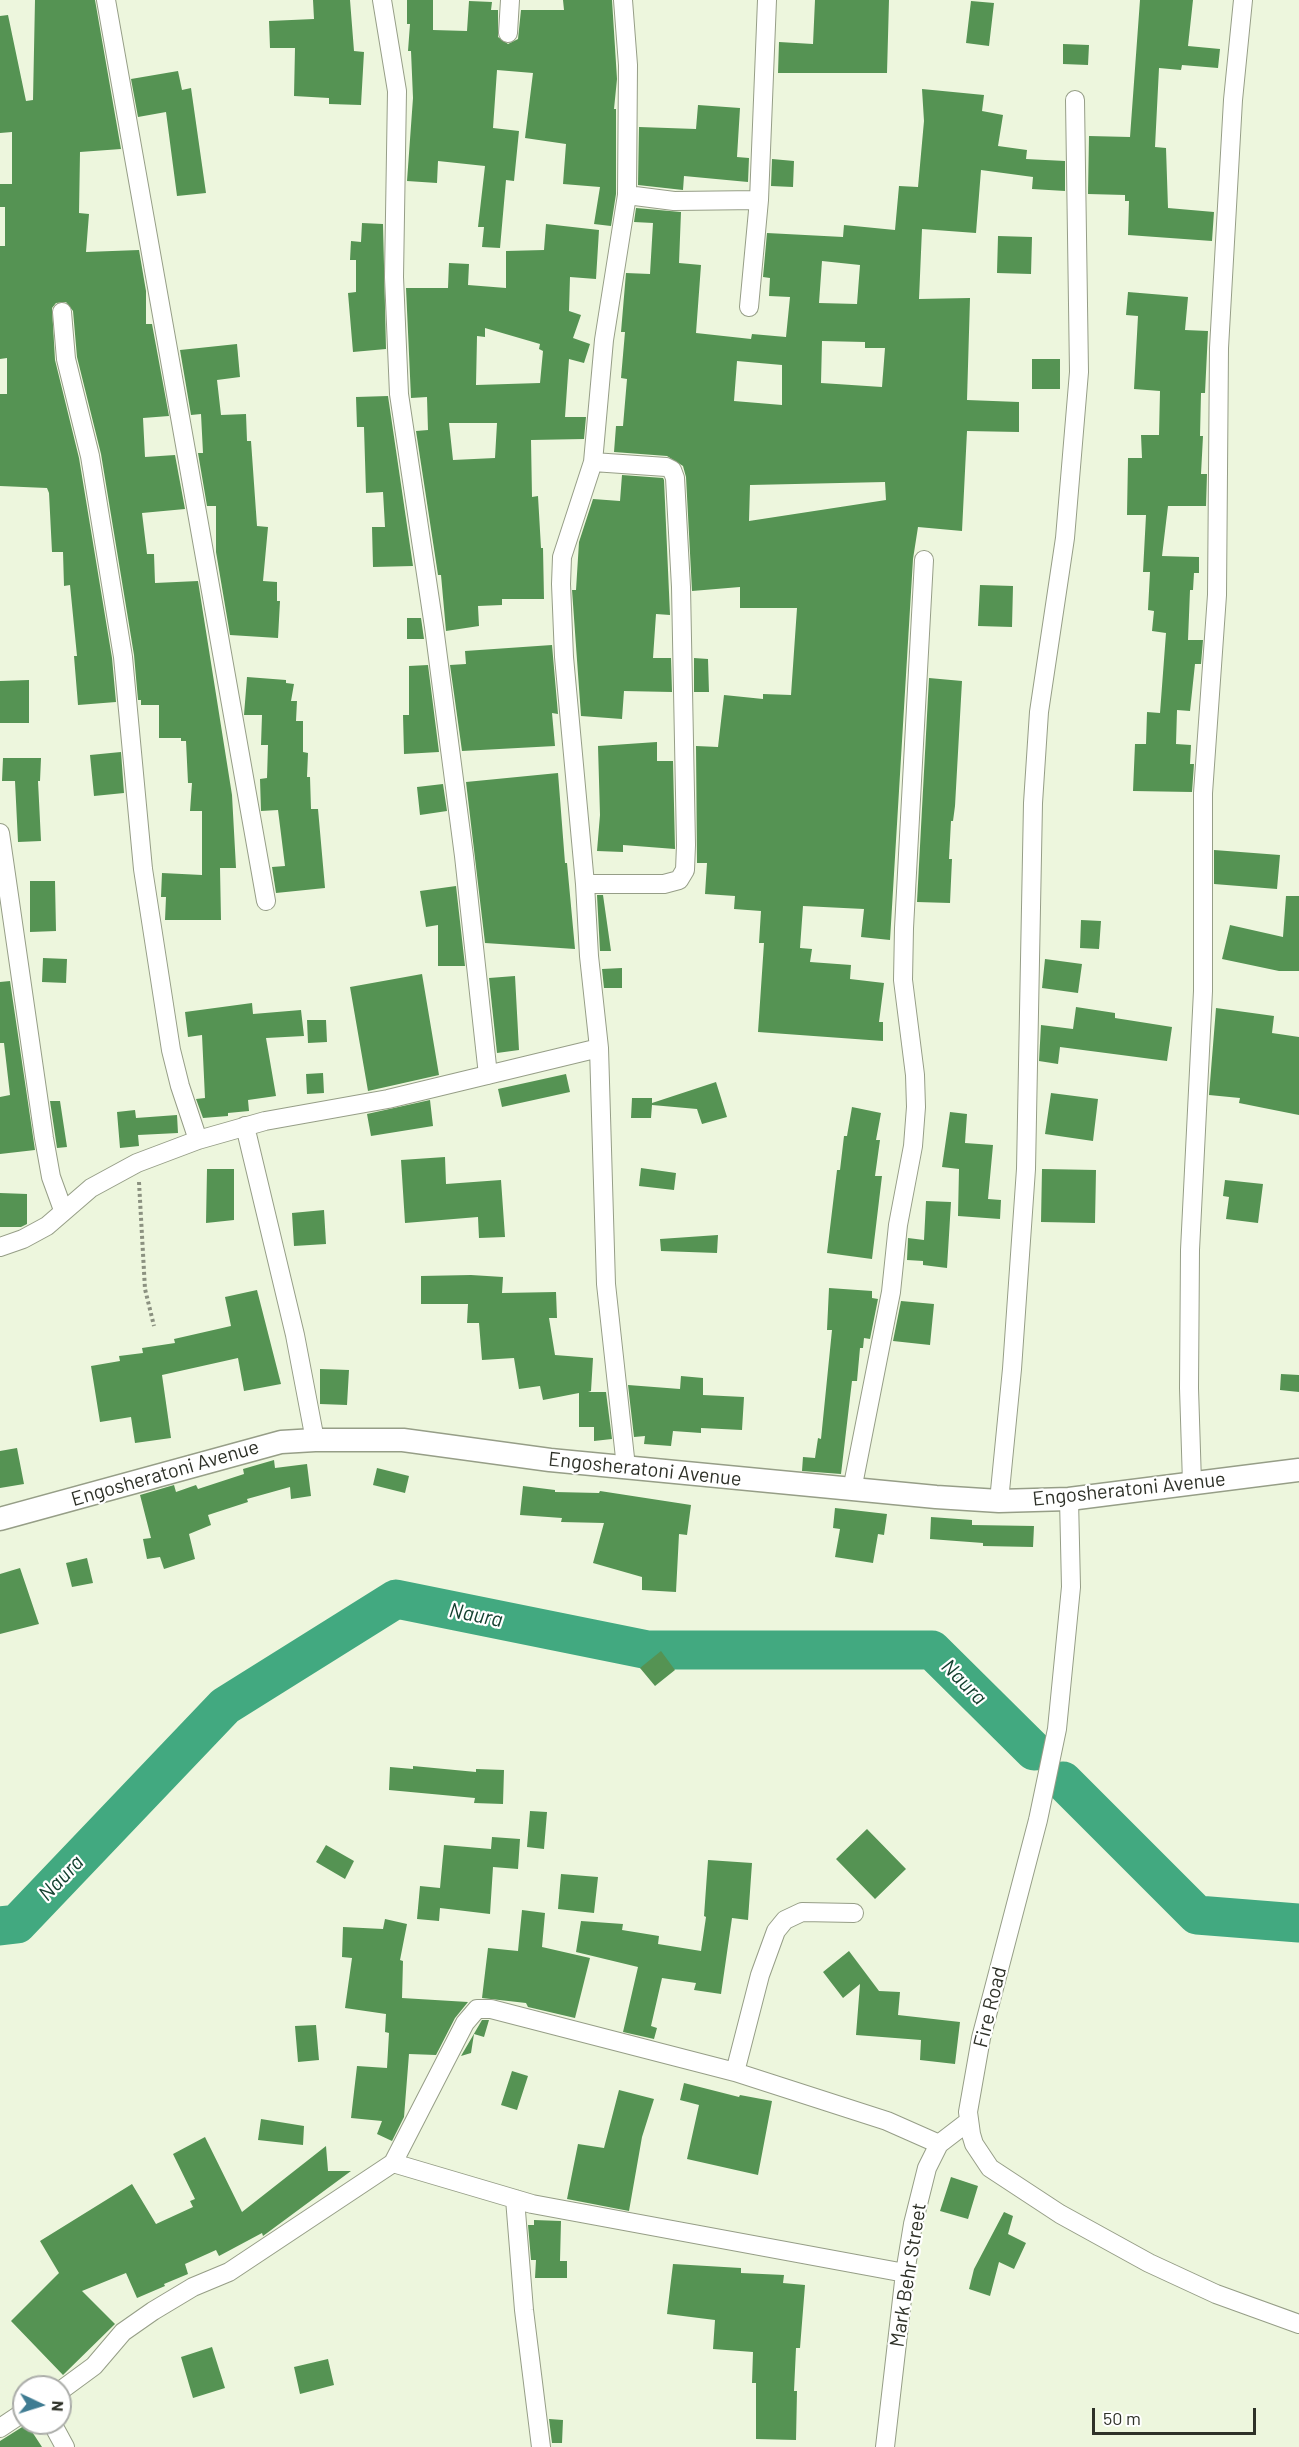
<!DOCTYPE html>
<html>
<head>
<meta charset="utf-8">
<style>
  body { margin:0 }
  #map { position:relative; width:1299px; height:2447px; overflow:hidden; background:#edf6dd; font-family:Barlow,sans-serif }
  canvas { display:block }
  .north { position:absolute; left:12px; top:2375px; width:60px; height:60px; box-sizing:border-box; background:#fff; border:2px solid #abada9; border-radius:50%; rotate:94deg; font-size:16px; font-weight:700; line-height:24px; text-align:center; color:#2e3128 }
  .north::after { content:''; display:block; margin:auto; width:21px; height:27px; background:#3f7c92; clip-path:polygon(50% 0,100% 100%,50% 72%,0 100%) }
  .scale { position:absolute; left:1092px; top:2408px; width:164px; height:27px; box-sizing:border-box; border:3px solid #2e3128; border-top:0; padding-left:8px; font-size:18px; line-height:21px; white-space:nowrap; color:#2e3128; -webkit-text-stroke:4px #fff; paint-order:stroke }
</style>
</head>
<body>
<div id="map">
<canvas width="1299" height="2447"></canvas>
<div class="north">N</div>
<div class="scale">50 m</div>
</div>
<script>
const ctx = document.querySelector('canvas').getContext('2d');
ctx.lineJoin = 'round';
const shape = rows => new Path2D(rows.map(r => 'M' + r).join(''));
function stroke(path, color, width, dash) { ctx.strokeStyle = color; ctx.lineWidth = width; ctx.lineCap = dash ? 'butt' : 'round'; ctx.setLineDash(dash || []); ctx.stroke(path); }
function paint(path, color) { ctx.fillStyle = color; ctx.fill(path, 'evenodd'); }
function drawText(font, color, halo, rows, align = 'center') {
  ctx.font = font + ' Barlow,sans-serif'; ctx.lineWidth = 4.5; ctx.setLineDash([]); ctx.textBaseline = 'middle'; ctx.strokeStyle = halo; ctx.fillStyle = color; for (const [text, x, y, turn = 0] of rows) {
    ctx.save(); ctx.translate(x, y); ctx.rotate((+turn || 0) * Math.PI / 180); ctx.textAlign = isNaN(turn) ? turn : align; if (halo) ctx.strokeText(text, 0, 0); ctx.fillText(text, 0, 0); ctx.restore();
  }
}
stroke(shape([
  [1063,1781,1197,1915,1299,1923],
  [0,1926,17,1924,225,1706,396,1599,648,1650,932,1650,1034,1751]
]), '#42a980', 39);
paint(shape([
  [35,0,95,0,121,149,80,152,79,213,89,214,86,252,139,250,146,291,146,324,152,324,169,416,143,418,145,457,175,455,185,509,142,513,147,554,154,554,155,583,198,581,232,795,236,868,220,868,221,920,165,920,166,897,161,897,162,873,202,875,202,811,190,811,192,783,188,783,186,741,181,741,181,738,159,738,159,705,141,705,141,700,138,700,134,655,101,454,77,357,73,311,66,302,56,303,52,308,55,360,79,458,112,658,116,702,78,705,74,656,77,656,70,585,64,586,63,552,52,552,49,493,47,488,0,486,0,394,7,394,7,358,0,359,0,246,5,246,5,207,0,207,0,184,12,184,12,132,0,133,0,16,8,15,26,101,33,100],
  [313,0,350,0,354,51,364,52,361,105,329,104,329,98,294,96,295,48,270,48,269,21,314,19],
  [407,0,433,0,433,30,467,31,469,1,492,2,491,10,498,10,498,37,508,44,518,39,521,10,564,10,563,0,612,0,617,79,614,109,616,109,616,194,611,226,594,224,600,187,563,184,566,144,525,138,533,73,497,70,493,128,519,131,514,181,506,180,500,248,482,247,484,227,478,227,485,166,438,161,437,183,407,181,413,98,411,51,408,51,410,24,407,24],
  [815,0,889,0,887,73,778,73,779,42,813,44],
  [1140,0,1193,0,1188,46,1220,49,1218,68,1182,65,1181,70,1159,68,1155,147,1166,148,1168,208,1214,212,1212,241,1128,235,1129,201,1125,201,1125,195,1088,194,1089,136,1130,137],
  [971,1,994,3,989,46,966,43],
  [1063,44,1089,45,1088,65,1063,64],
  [178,71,182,90,191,88,206,193,177,196,166,112,138,117,131,79],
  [922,89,984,95,982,111,1003,115,998,146,1027,150,1026,159,1065,161,1065,191,1032,189,1033,177,981,170,976,233,922,229,919,299,970,298,967,400,1019,402,1019,432,967,431,962,531,918,527,913,559,890,940,861,937,864,909,803,906,800,948,812,949,810,962,851,965,850,979,884,983,879,1022,883,1022,883,1041,758,1032,764,943,759,943,761,911,734,909,735,896,705,894,707,863,697,863,696,746,718,747,724,695,763,699,763,694,791,695,797,608,740,608,740,587,692,591,686,477,683,466,667,456,614,452,616,426,623,426,627,379,621,378,625,332,621,332,626,273,650,274,653,223,634,222,636,208,681,212,679,263,701,265,696,333,751,339,752,334,786,337,790,297,769,296,770,278,763,277,767,233,843,237,844,225,895,230,899,186,918,187,924,121],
  [822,261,860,265,857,304,819,303],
  [822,341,865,342,865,348,885,348,882,387,821,383],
  [737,361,782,365,782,405,734,401],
  [885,482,886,500,749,521,750,485],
  [698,105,740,108,737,157,749,158,748,182,684,176,683,190,638,185,639,127,696,129],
  [772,159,794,161,793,187,771,186],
  [362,223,383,224,386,349,353,352,348,293,356,292,356,260,350,260,351,241,361,242],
  [546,224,599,230,596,279,570,277,569,311,581,315,573,338,590,344,584,363,569,359,565,417,586,417,584,439,531,440,532,497,538,496,541,548,543,548,544,599,502,599,502,605,478,606,479,626,446,631,441,575,438,575,416,431,428,430,427,397,411,398,406,288,448,288,449,263,469,264,468,285,506,288,506,251,544,250],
  [485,328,540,344,539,349,543,351,540,383,476,385,477,336,485,337],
  [449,423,497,423,495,458,453,460],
  [998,236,1032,237,1031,274,997,273],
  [1128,292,1188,297,1185,330,1208,331,1205,393,1201,393,1200,436,1203,436,1201,474,1207,474,1206,506,1168,506,1162,556,1199,557,1199,573,1194,573,1193,590,1190,590,1188,640,1203,640,1201,664,1195,664,1190,711,1177,710,1176,744,1191,745,1190,764,1194,764,1192,792,1133,791,1135,744,1146,744,1147,712,1160,713,1166,633,1152,631,1154,611,1148,610,1150,572,1143,572,1146,515,1127,515,1128,458,1142,458,1141,435,1159,435,1160,391,1134,389,1138,316,1126,315],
  [237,344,240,377,217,380,221,415,246,414,247,441,251,441,257,526,268,527,263,581,277,582,277,601,280,601,278,638,230,635,216,552,216,506,207,506,198,453,203,453,201,414,191,415,180,350],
  [1032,359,1060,359,1060,389,1032,389],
  [388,396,413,566,373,567,372,527,385,527,383,492,366,493,364,427,357,427,356,397],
  [622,475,663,478,664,480,670,615,656,614,653,658,671,658,672,692,624,691,622,719,581,716,572,590,576,590,579,542,593,499,620,501],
  [980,585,1013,586,1012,627,978,626],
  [407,618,421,618,424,639,407,639],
  [552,645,558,714,552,713,555,746,462,751,450,665,466,664,465,651],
  [694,658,708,659,709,692,694,692],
  [428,665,439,752,404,754,403,715,409,715,409,666],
  [247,677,286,680,286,683,294,684,291,701,297,701,296,721,303,721,303,752,308,753,307,777,310,777,311,809,318,809,325,888,276,893,272,867,285,866,278,810,261,811,260,779,267,778,268,745,261,745,262,715,244,715],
  [929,678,962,681,955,806,953,821,951,821,949,859,952,859,950,903,917,902],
  [29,680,29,723,0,723,0,681],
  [657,742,657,761,673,761,675,849,623,845,623,852,597,851,600,815,598,746],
  [121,752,124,793,94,796,90,755],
  [3,758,41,758,40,781,38,781,41,841,18,842,15,781,2,781],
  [558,773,565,863,567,863,575,949,485,943,466,782],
  [443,784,447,811,420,815,417,787],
  [1214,850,1280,855,1277,889,1214,884],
  [30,881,55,881,56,931,30,932],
  [456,886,465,966,438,966,438,925,426,927,420,891],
  [597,895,603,895,611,951,600,951],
  [1286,896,1299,896,1299,971,1279,971,1222,959,1230,925,1283,937],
  [1081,920,1101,921,1099,949,1080,948],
  [43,958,67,959,66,983,42,982],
  [1045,959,1082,964,1078,993,1042,988],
  [622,968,622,988,604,988,602,969],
  [422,974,439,1075,368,1091,350,987],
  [515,976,519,1050,497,1053,489,978],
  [10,981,35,1150,0,1154,0,1097,10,1095,4,1043,0,1043,0,982],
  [252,1003,253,1014,301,1010,304,1036,266,1038,276,1096,248,1100,249,1111,228,1113,228,1116,203,1118,196,1099,205,1098,202,1035,188,1037,185,1012],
  [1076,1007,1115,1013,1115,1018,1172,1027,1167,1061,1060,1047,1058,1064,1039,1061,1041,1025,1073,1029],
  [1216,1008,1274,1016,1272,1033,1299,1037,1299,1115,1239,1103,1240,1098,1209,1095],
  [307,1020,326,1020,327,1042,308,1043],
  [323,1073,324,1093,307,1094,306,1074],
  [566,1074,570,1092,502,1107,498,1089],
  [716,1082,727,1117,702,1124,697,1109,652,1105,651,1118,631,1118,632,1098,652,1098,652,1103],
  [1051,1093,1098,1099,1093,1141,1045,1134],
  [430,1100,433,1126,371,1136,367,1114],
  [50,1101,60,1101,67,1147,57,1148],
  [852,1107,881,1113,876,1140,880,1140,875,1176,882,1176,872,1259,827,1253,837,1170,840,1170,844,1136,847,1136],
  [135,1110,136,1118,177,1115,178,1133,138,1135,139,1146,120,1148,117,1112],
  [950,1112,967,1114,965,1143,993,1145,988,1199,1001,1200,1000,1219,958,1216,959,1169,942,1167],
  [445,1157,446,1184,501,1180,505,1237,479,1238,478,1217,405,1223,401,1160],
  [641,1168,676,1173,674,1190,639,1186],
  [207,1169,234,1169,234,1220,206,1223],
  [1042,1169,1096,1170,1095,1223,1041,1222],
  [1225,1180,1263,1184,1258,1223,1226,1219,1229,1197,1223,1196],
  [0,1193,27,1194,27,1224,21,1227,0,1227],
  [926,1201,951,1202,947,1268,923,1265,923,1261,907,1260,908,1238,924,1240],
  [324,1210,326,1244,294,1246,292,1213],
  [718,1235,717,1253,661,1251,660,1239],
  [471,1275,503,1277,502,1293,556,1292,557,1318,549,1318,555,1355,593,1358,591,1391,588,1392,606,1392,612,1439,594,1441,594,1427,579,1427,579,1393,543,1400,540,1386,519,1389,514,1358,482,1360,479,1323,467,1323,468,1304,421,1304,421,1276],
  [829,1288,872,1291,872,1298,878,1299,870,1339,864,1338,863,1348,860,1348,857,1381,852,1381,841,1474,802,1471,803,1457,815,1458,818,1438,821,1439,832,1330,827,1330],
  [257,1290,281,1384,244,1391,238,1358,162,1375,171,1438,135,1443,131,1417,100,1422,91,1366,120,1361,119,1356,143,1353,142,1348,175,1343,174,1339,231,1326,225,1297],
  [901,1301,934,1304,930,1345,893,1341],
  [320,1369,349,1370,347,1405,320,1404],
  [1281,1374,1299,1375,1299,1392,1280,1390],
  [681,1376,703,1378,703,1395,744,1397,742,1430,701,1428,701,1433,673,1431,671,1446,644,1444,645,1436,634,1437,628,1385,680,1389],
  [17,1448,24,1484,0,1488,0,1451],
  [274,1460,275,1468,307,1464,311,1496,291,1499,290,1487,247,1499,248,1502,208,1515,211,1525,189,1534,195,1559,164,1569,160,1557,147,1559,143,1539,151,1538,140,1495,174,1485,176,1492,196,1485,198,1489,244,1474,243,1469],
  [377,1468,409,1476,405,1493,373,1485],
  [523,1486,555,1490,555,1492,599,1493,600,1491,691,1505,687,1535,679,1534,676,1592,642,1590,642,1577,593,1563,604,1523,561,1522,562,1518,520,1515],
  [835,1508,887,1514,884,1535,878,1534,873,1563,835,1557,840,1529,833,1528],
  [931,1517,972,1520,972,1525,1034,1526,1033,1547,983,1546,983,1543,930,1539],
  [87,1558,93,1583,72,1587,66,1563],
  [20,1568,39,1624,0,1634,0,1574],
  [661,1651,675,1670,655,1686,640,1668],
  [413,1766,476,1772,476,1769,504,1770,503,1804,474,1803,475,1798,389,1790,390,1767,413,1769],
  [530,1811,547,1812,544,1849,527,1847],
  [867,1829,906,1869,875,1899,836,1859],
  [492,1837,520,1839,518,1869,493,1867,490,1914,440,1908,439,1921,417,1919,420,1886,440,1888,444,1845,491,1849],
  [326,1845,354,1861,345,1879,316,1862],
  [708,1860,752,1863,748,1920,732,1918,721,1994,694,1990,696,1983,662,1978,651,2026,657,2028,654,2039,623,2032,638,1967,576,1952,581,1921,623,1924,622,1930,659,1936,658,1944,701,1951,706,1917,704,1916],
  [561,1874,598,1877,594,1913,558,1909],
  [522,1910,545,1913,542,1947,590,1958,575,2018,528,2007,526,2003,482,1998,488,1948,518,1951],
  [385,1919,407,1924,400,1960,403,1961,402,1998,468,2002,455,2018,436,2055,409,2054,404,2117,392,2141,377,2134,382,2121,351,2118,357,2066,387,2068,389,2033,385,2032,386,2014,345,2008,352,1958,342,1957,343,1927,383,1929],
  [849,1951,879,1991,900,1992,898,2015,960,2022,955,2064,920,2060,921,2040,856,2035,860,1984,843,1998,823,1972],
  [482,2020,489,2020,484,2037,474,2034,471,2053,461,2056],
  [316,2025,319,2060,298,2062,295,2026],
  [512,2071,528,2076,517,2110,501,2105],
  [684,2083,739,2097,740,2095,772,2101,758,2175,687,2159,699,2105,680,2100],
  [619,2090,654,2099,642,2137,629,2211,567,2199,578,2144,604,2148],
  [261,2119,304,2126,303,2145,258,2140],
  [205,2137,242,2212,326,2146,328,2171,351,2171,263,2236,262,2233,219,2256,216,2250,185,2264,188,2274,164,2284,165,2286,137,2298,126,2273,82,2291,115,2324,63,2375,11,2321,59,2273,40,2241,132,2184,156,2224,193,2207,190,2201,195,2199,173,2154],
  [951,2177,978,2186,968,2219,940,2211],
  [1004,2212,1013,2216,1008,2234,1026,2243,1014,2269,999,2262,990,2296,969,2289,974,2269],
  [534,2220,561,2221,560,2261,567,2261,567,2278,535,2278,536,2260,531,2260,528,2225,534,2225],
  [673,2264,741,2268,741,2273,784,2275,783,2283,805,2285,800,2348,796,2348,794,2391,797,2391,796,2440,756,2439,756,2383,752,2383,753,2352,713,2349,715,2320,667,2314],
  [212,2347,225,2388,193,2398,181,2357],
  [328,2359,334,2385,300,2394,294,2367],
  [549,2419,563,2420,562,2443,552,2443],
  [27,2424,42,2447,0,2447,0,2441]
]), '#559353');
const minor = shape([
  [106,0,266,901],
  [382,0,397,91,394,277,399,394,434,627,464,856,488,1075],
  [623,0,628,65,627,195,604,340,593,462,562,557,561,584,564,657,585,884,589,956,599,1048,606,1284,626,1467],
  [508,33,510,0],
  [627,195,674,201,759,200],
  [749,307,759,200,767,0],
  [62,312,66,359,90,456,123,657,143,869,171,1050,180,1086,198,1140],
  [0,833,44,1138,51,1177,63,1210],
  [585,884,664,884,679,880,685,870,686,845,681,587,675,478,672,470,666,467,593,462],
  [245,1126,295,1335,315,1440],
  [0,1247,23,1239,47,1226,91,1188,137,1163,198,1140,265,1121,388,1099,599,1048],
  [1192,1483,1189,1388,1190,1250,1203,991,1203,793,1217,595,1219,348,1233,100,1243,0],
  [852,1490,891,1292,898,1225,913,1146,916,1107,915,1075,903,980,904,928,924,560],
  [1069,1499,1071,1587,1057,1729,1038,1820,981,2038,968,2112,971,2134,974,2144,990,2168,1060,2214,1149,2263,1216,2294,1299,2324],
  [999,1501,1012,1369,1026,1169,1033,803,1039,712,1065,538,1079,372,1075,100],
  [735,2072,760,1975,776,1931,785,1920,802,1912,854,1913],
  [393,2163,532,2204,905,2273],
  [515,2199,524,2310,541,2447],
  [60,2391,94,2366,123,2332,153,2311,193,2287,229,2272,393,2163,465,2023,477,2009,491,2009,735,2072,887,2121,939,2144],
  [52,2423,65,2447],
  [0,2428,24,2412],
  [885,2447,905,2273,913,2224,927,2168,939,2144,969,2121]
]);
const tertiary = shape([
  [0,1519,281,1442,315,1440,403,1440,550,1460,936,1497,999,1501,1069,1499,1299,1470]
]);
stroke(minor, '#969e87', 20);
stroke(tertiary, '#969e87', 25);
stroke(shape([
  [139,1182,145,1289,154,1326]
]), '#8b9180', 4, [3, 3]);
stroke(minor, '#fff', 18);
stroke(tertiary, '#fff', 22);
drawText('20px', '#2e3128', '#fff', [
  ["Engosheratoni Avenue",645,1469,6],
  ["Engosheratoni Avenue",165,1473,-16],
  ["Engosheratoni Avenue",1129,1489,-6],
  ["Fire Road",990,2007,-76],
  ["Mark Behr Street",908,2275,-81]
]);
drawText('italic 21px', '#154130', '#fff', [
  ["Naura",476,1615,11],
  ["Naura",964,1682,45],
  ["Naura",61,1878,-46]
]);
</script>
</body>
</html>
